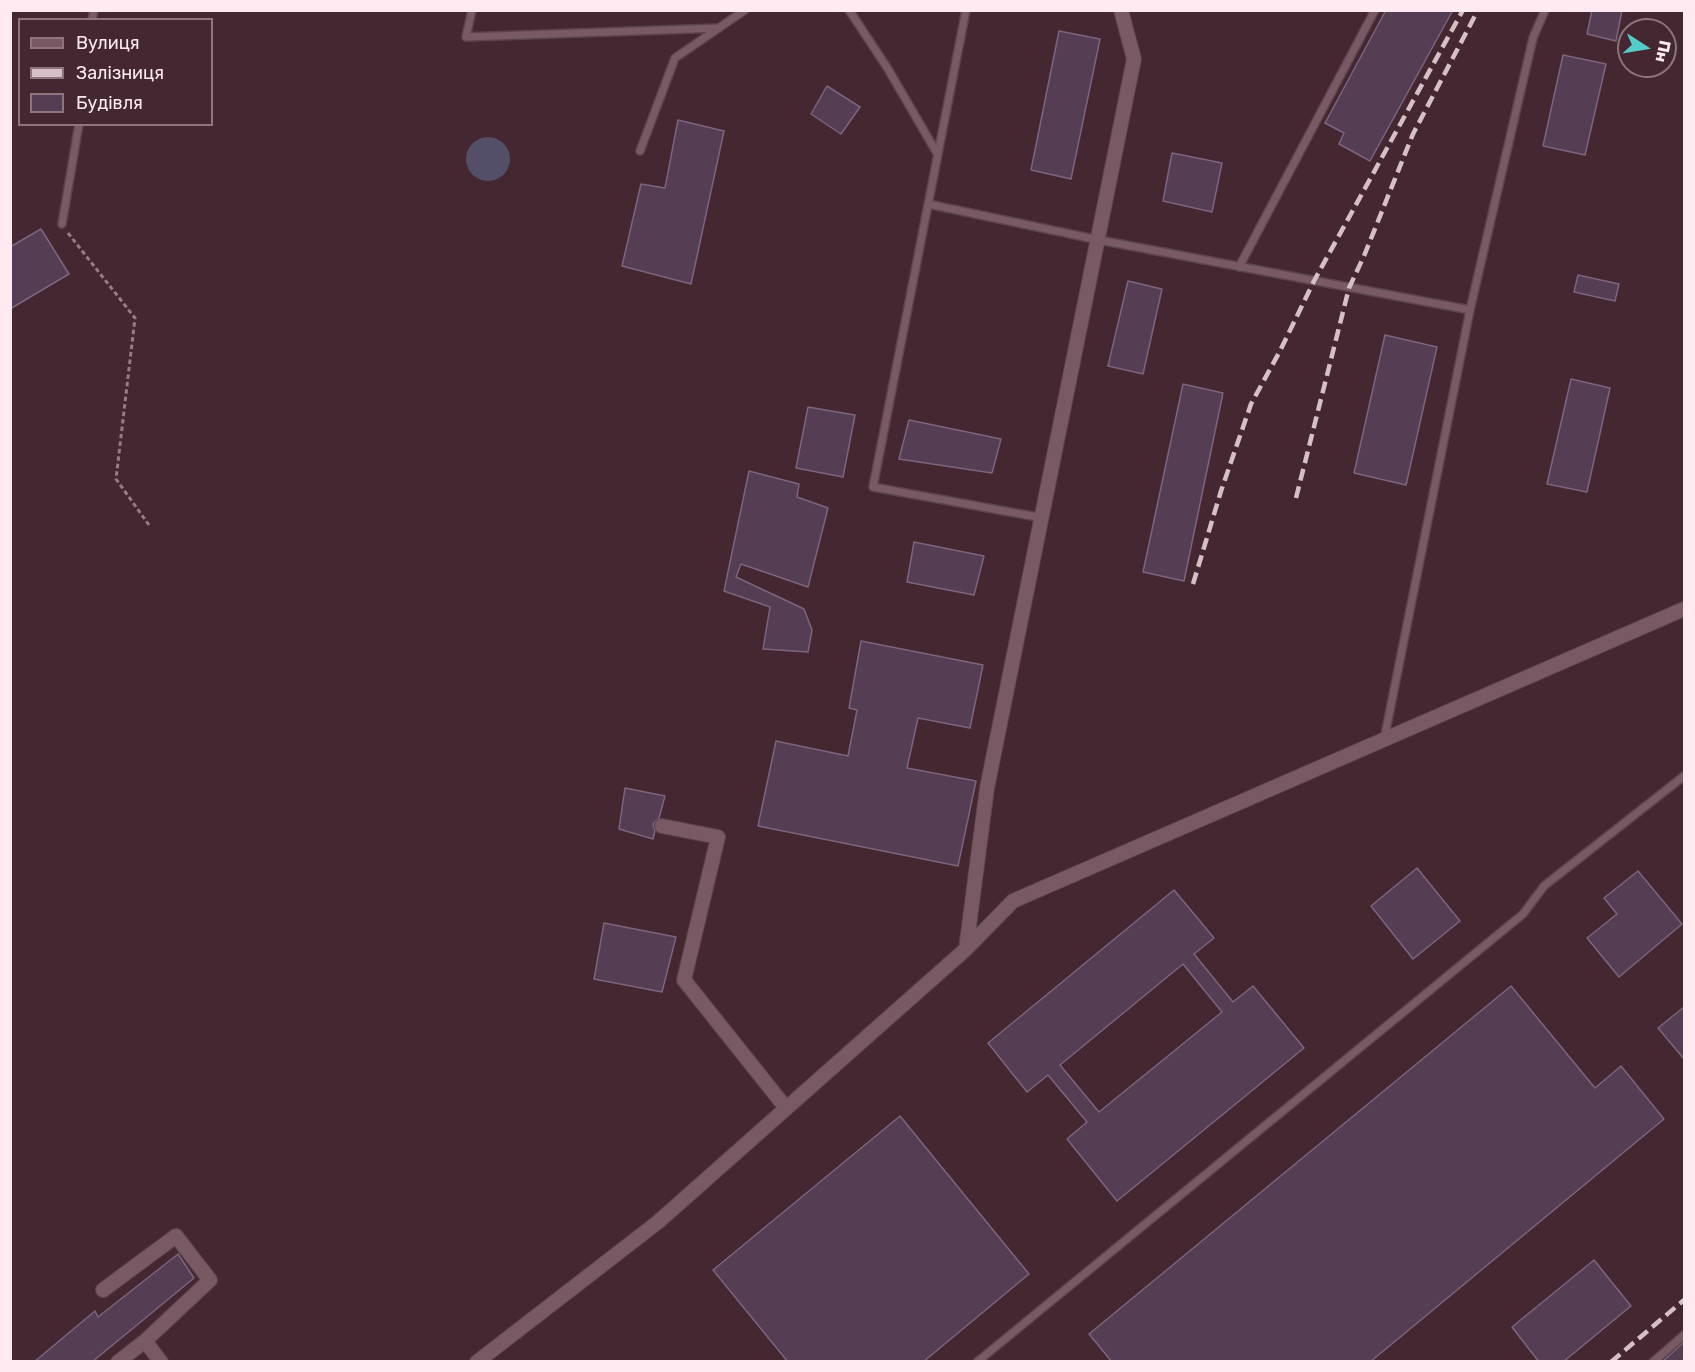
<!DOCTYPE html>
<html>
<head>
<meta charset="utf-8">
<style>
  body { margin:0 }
  #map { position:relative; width:1695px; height:1372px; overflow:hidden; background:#442731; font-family:Rubik,sans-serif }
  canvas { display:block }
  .frame { position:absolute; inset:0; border:12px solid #feeaf0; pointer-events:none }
  .legend { position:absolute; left:18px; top:18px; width:195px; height:108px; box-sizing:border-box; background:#442731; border:2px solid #8e757d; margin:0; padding:8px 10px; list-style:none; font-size:18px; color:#feeaf0 }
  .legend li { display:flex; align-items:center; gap:12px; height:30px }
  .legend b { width:30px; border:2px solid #8e757d }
  .north { position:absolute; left:1617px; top:18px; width:60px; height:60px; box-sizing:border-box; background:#442731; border:2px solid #8e757d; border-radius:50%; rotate:102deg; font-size:16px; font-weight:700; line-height:24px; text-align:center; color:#feeaf0 }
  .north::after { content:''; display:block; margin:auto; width:21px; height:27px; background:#53cdc9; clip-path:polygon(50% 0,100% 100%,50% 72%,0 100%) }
</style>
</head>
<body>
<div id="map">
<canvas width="1695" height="1372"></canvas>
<div class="frame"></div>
<ul class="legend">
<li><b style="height:8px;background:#795963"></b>Вулиця</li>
<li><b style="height:8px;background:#d6c0c7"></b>Залізниця</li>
<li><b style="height:16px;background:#533e54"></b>Будівля</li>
</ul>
<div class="north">Пн</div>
</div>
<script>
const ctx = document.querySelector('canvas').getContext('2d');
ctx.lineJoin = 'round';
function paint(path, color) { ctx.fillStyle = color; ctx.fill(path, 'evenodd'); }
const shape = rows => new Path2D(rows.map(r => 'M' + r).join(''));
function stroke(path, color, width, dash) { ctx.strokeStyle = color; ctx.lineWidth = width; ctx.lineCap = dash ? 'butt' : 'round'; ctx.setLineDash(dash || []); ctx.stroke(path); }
paint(shape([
  '466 159a22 22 0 1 1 44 0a22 22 0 1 1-44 0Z'
]), '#534f68');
const building = shape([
  [1386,10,1453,10,1370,161,1339,144,1344,133,1325,123,1386,10],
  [1592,10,1622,10,1616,41,1587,34,1592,10],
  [1059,31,1100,39,1071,179,1031,170,1059,31],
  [1563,55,1606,64,1585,155,1543,146,1563,55],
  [827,86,860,107,841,134,811,114,827,86],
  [678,120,724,131,691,284,622,266,641,184,665,188,678,120],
  [1172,153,1222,163,1212,212,1163,201,1172,153],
  [41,229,69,274,10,309,10,247,41,229],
  [1578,275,1619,284,1615,301,1574,292,1578,275],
  [1128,281,1162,289,1143,374,1108,366,1128,281],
  [1385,335,1437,347,1406,485,1354,473,1385,335],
  [1571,379,1610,388,1587,492,1547,484,1571,379],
  [1183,384,1223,393,1184,581,1143,572,1183,384],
  [808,407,855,415,843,477,796,468,808,407],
  [909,420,1001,439,992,473,899,459,909,420],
  [749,471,799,484,797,497,828,508,808,587,741,564,736,577,804,609,812,630,808,652,763,649,770,607,724,591,749,471],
  [914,542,984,556,974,595,907,582,914,542],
  [861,641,983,665,970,728,918,718,907,768,976,781,958,866,758,826,776,741,848,756,857,710,849,708,861,641],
  [625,788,665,796,659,818,653,824,655,831,653,839,619,829,625,788],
  [1417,868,1460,921,1413,959,1371,906,1417,868],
  [1638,871,1682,924,1619,977,1587,938,1617,914,1604,898,1638,871],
  [1174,890,1214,938,1194,954,1233,1002,1253,986,1304,1048,1117,1201,1067,1139,1087,1122,1048,1075,1027,1092,988,1043,1174,890],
  [1183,964,1222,1012,1099,1112,1060,1065,1183,964],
  [604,923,676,937,662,992,594,979,604,923],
  [1511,986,1595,1088,1621,1066,1664,1119,1370,1362,1112,1362,1089,1334,1511,986],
  [1684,1007,1684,1059,1658,1028,1684,1007],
  [900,1116,1029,1274,923,1362,788,1362,713,1270,900,1116],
  [178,1254,194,1278,92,1362,34,1362,95,1311,98,1317,178,1254],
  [1594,1260,1631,1306,1563,1362,1539,1362,1512,1327,1594,1260],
  [1684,1342,1684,1362,1662,1362,1684,1342]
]);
paint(building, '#533e54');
stroke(building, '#7c657d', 1.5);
const lane = shape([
  [472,10,466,37,719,28],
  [849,10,888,69,938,155],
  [966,10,873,487,1043,518],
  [92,20,94,10],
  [640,151,675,58,745,10],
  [928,204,1099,240,1470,310,1384,740],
  [62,224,79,124],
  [1239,267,1375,10],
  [1470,310,1533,38,1545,10],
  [977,1362,1523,914,1544,886,1684,776],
  [1653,1362,1684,1335]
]);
const street = shape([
  [662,826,718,837,684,980,786,1108],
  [966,949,987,788,1134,59,1121,10],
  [103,1290,176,1236,210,1280,145,1341,161,1362],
  [118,1362,145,1341],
  [477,1362,658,1222,966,949,1013,901,1684,609]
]);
stroke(lane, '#5c444d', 10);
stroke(street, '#5c444d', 16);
stroke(shape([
  [68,233,135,318,116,479,149,525]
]), '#957c85', 3, [4.5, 3]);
stroke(lane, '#795963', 7);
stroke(street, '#795963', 14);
stroke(shape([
  [1296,498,1349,288,1364,256,1413,134,1478,10],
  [1193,584,1221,491,1251,404,1280,351,1314,281,1463,10],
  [1611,1362,1684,1300]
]), '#d6c0c7', 4.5, [12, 6]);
</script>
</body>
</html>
